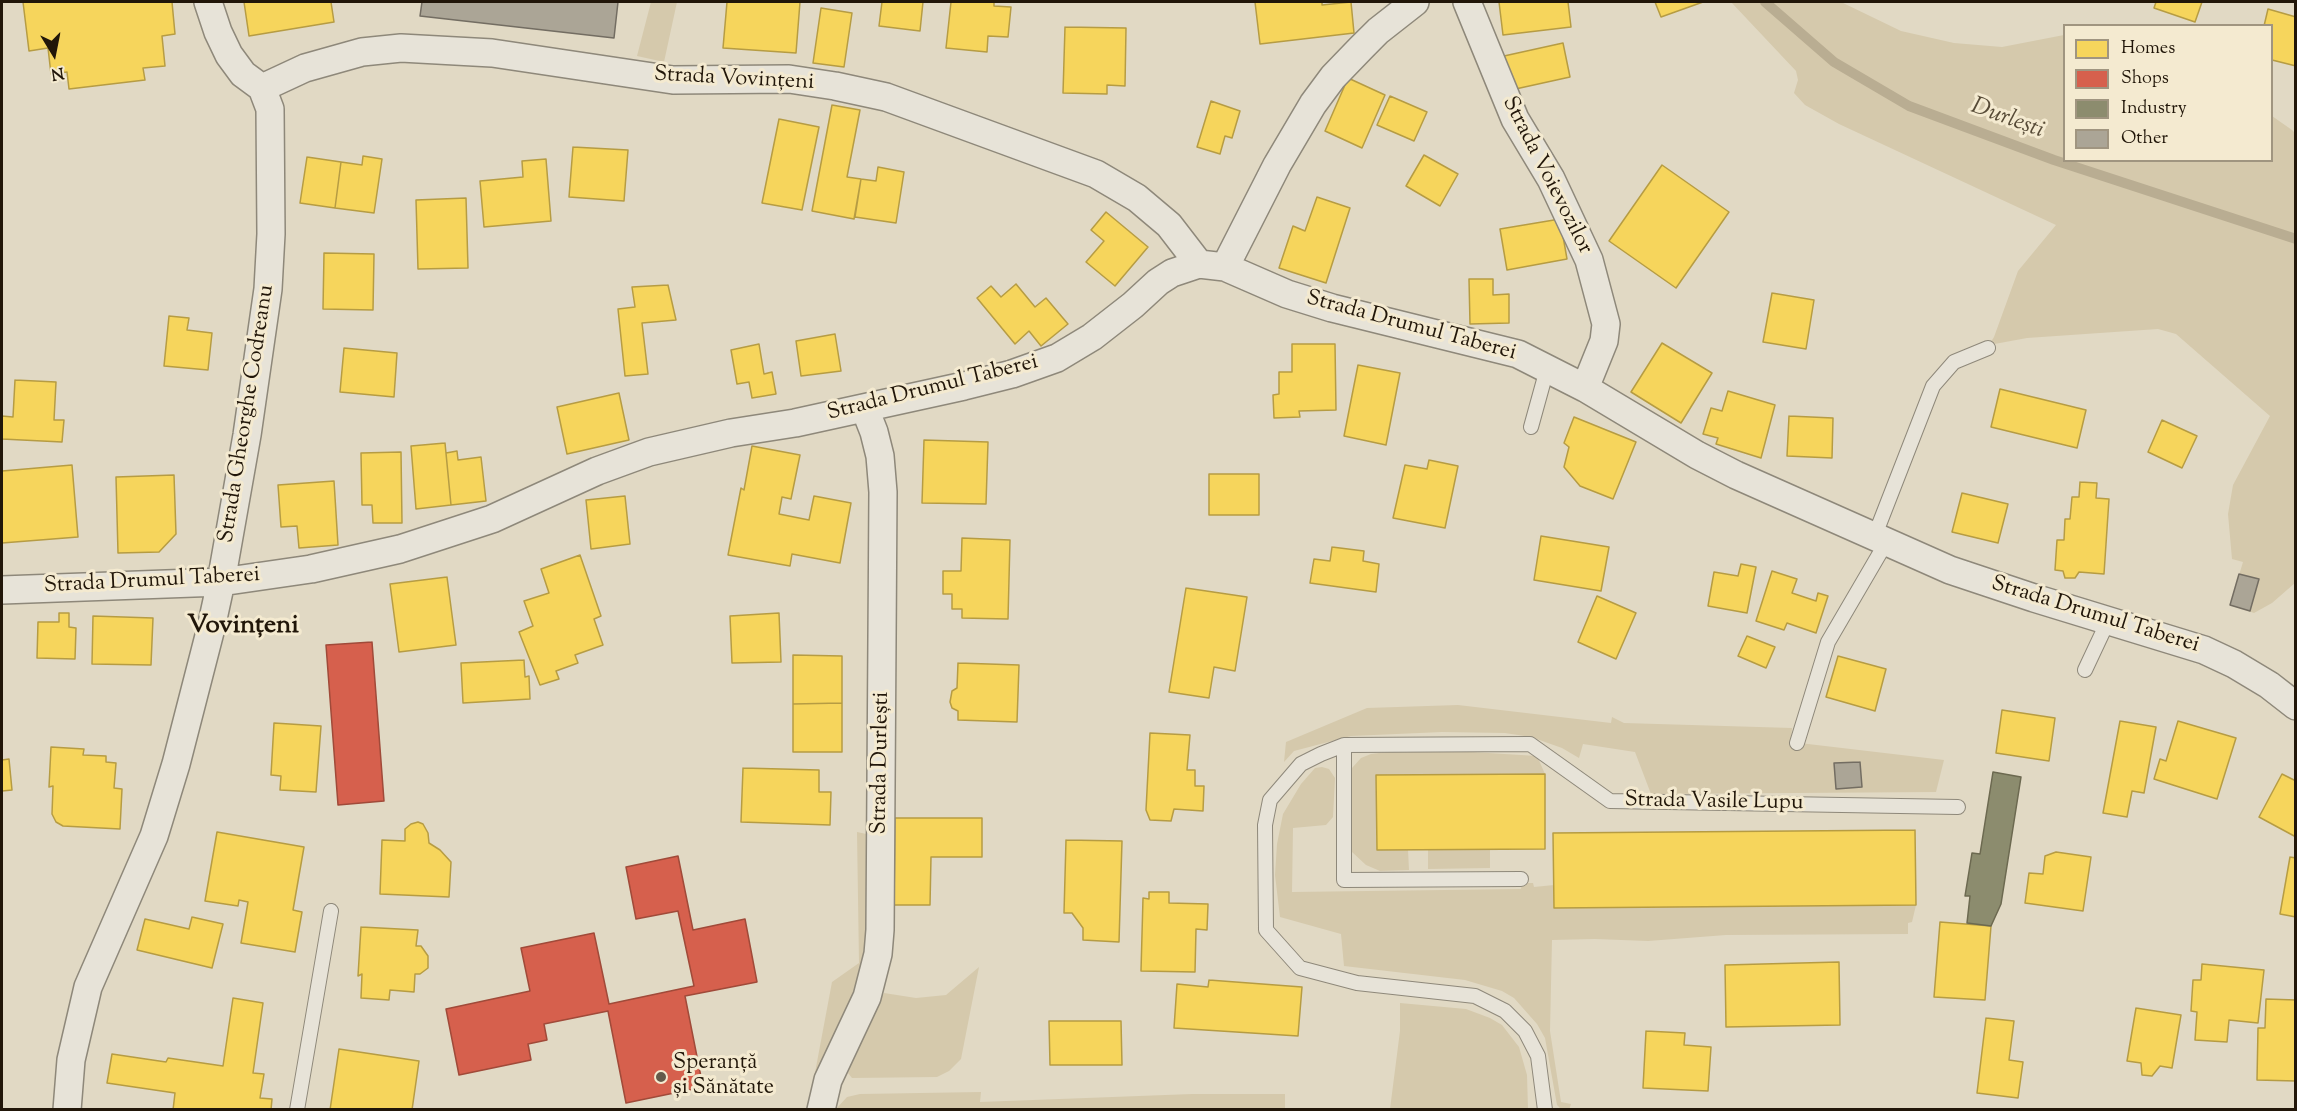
<!DOCTYPE html>
<html>
<head>
<meta charset="utf-8">
<style>
  body { margin:0 }
  #map { position:relative; width:2297px; height:1111px; overflow:hidden; background:#e1d9c4; font-family:"Sorts Mill Goudy",serif }
  canvas { display:block }
  .frame { position:absolute; inset:0; border:3px solid #211609; pointer-events:none }
  .legend { position:absolute; left:2063px; top:24px; width:210px; height:138px; box-sizing:border-box; background:#f4ead0; border:2px solid #a09580; margin:0; padding:8px 10px; list-style:none; font-size:18px; color:#211609 }
  .legend li { display:flex; align-items:center; gap:12px; height:30px }
  .legend b { width:30px; border:2px solid #a09580 }
  .north { position:absolute; left:24px; top:24px; width:60px; height:60px; -webkit-text-stroke:4px #f4ead0; paint-order:stroke; rotate:170deg; font-size:16px; font-weight:700; line-height:24px; text-align:center; color:#211609 }
  .north::after { content:''; display:block; margin:auto; width:21px; height:27px; background:#211609; clip-path:polygon(50% 0,100% 100%,50% 72%,0 100%) }
</style>
</head>
<body>
<div id="map">
<canvas width="2297" height="1111"></canvas>
<div class="frame"></div>
<ul class="legend">
<li><b style="height:16px;background:#f6d55c"></b>Homes</li>
<li><b style="height:16px;background:#d6604d"></b>Shops</li>
<li><b style="height:16px;background:#8c8c6e"></b>Industry</li>
<li><b style="height:16px;background:#aba596"></b>Other</li>
</ul>
<div class="north">N</div>
</div>
<script>
const ctx = document.querySelector('canvas').getContext('2d');
ctx.lineJoin = 'round';
function paint(path, color) { ctx.fillStyle = color; ctx.fill(path, 'evenodd'); }
const shape = rows => new Path2D(rows.map(r => 'M' + r).join(''));
function stroke(path, color, width, dash) { ctx.strokeStyle = color; ctx.lineWidth = width; ctx.lineCap = dash ? 'butt' : 'round'; ctx.setLineDash(dash || []); ctx.stroke(path); }
function drawText(font, color, halo, rows, align = 'center') {
  ctx.font = font + ' "Sorts Mill Goudy",serif'; ctx.lineWidth = 6; ctx.setLineDash([]); ctx.textBaseline = 'middle'; ctx.strokeStyle = halo; ctx.fillStyle = color; for (const [text, x, y, turn = 0] of rows) {
    ctx.save(); ctx.translate(x, y); ctx.rotate((+turn || 0) * Math.PI / 180); ctx.textAlign = isNaN(turn) ? turn : align; if (halo) ctx.strokeText(text, 0, 0); ctx.fillText(text, 0, 0); ctx.restore();
  }
}
paint(shape([
  [651,2,677,2,664,62,637,56],
  [1731,2,1841,2,1901,31,1954,43,2002,47,2064,35,2064,160,2272,160,2272,116,2292,130,2296,134,2295,583,2272,603,2254,613,2230,605,2243,562,2232,559,2228,514,2233,485,2270,416,2176,334,2158,329,2027,338,1989,345,1994,337,2018,271,2056,225,1839,124,1805,105,1794,93,1798,80,1796,71],
  [1458,705,1611,723,1612,717,1624,723,1792,728,1791,742,1944,760,1936,792,1651,794,1635,752,1583,744,1579,758,1562,748,1531,737,1505,733,1442,732,1351,736,1294,751,1284,762,1286,742,1367,708],
  [1387,752,1472,752,1537,756,1545,774,1376,775,1377,850,1408,850,1409,870,1380,871,1366,865,1352,852,1352,768,1361,758,1371,754],
  [1322,767,1329,769,1335,778,1333,817,1326,825,1293,828,1292,892,1521,889,1522,883,1533,883,1534,887,1554,885,1554,908,1916,905,1912,922,1908,923,1908,934,1726,935,1648,941,1595,939,1552,940,1550,1031,1561,1102,1571,1104,1569,1110,1561,1109,1557,1105,1545,1038,1537,1024,1514,998,1502,991,1465,980,1344,966,1341,934,1280,917,1275,875,1277,844,1283,814,1301,784,1315,768],
  [857,832,871,835,865,965,808,1110,832,982,859,963],
  [1428,850,1490,850,1490,868,1428,869],
  [979,967,961,1059,949,1071,937,1077,852,1078,848,1073,857,1041,884,993,916,998,946,995],
  [1400,1003,1466,1009,1490,1018,1502,1025,1519,1047,1527,1075,1528,1109,1390,1109,1400,1031],
  [981,1092,980,1102,1192,1094,1285,1094,1285,1109,836,1109,847,1097,860,1094]
]), '#d5c9ac');
const homes = shape([
  [23,2,172,2,175,34,162,36,165,66,143,68,145,80,69,89,67,72,51,74,48,48,29,51,23,2],
  [244,2,331,2,334,22,249,36,244,2],
  [727,2,800,2,796,53,723,48,727,2],
  [882,2,923,2,920,31,879,26,882,2],
  [951,2,994,2,994,6,1011,7,1008,37,988,36,987,52,946,48,951,2],
  [1255,2,1322,2,1322,5,1351,2,1354,33,1260,44,1255,2],
  [1499,2,1568,2,1571,27,1503,35,1499,2],
  [1655,2,1703,2,1661,17,1655,2],
  [2156,2,2202,2,2195,22,2154,8,2156,2],
  [821,8,852,13,844,67,813,63,821,8],
  [2268,9,2296,17,2296,66,2272,60,2272,26,2264,26,2268,9],
  [1065,27,1126,28,1125,86,1107,85,1107,94,1063,93,1065,27],
  [1563,43,1570,77,1511,90,1504,56,1563,43],
  [1348,78,1385,95,1362,148,1325,131,1348,78],
  [1390,96,1427,112,1414,141,1377,125,1390,96],
  [1211,101,1240,111,1232,138,1225,136,1220,154,1197,147,1211,101],
  [832,105,860,110,847,177,861,179,854,219,812,211,832,105],
  [779,119,819,127,802,210,762,203,779,119],
  [573,147,628,150,624,201,569,197,573,147],
  [1424,155,1458,174,1440,206,1406,186,1424,155],
  [363,156,382,159,374,213,335,208,341,162,362,165,363,156],
  [307,157,341,162,335,208,300,203,307,157],
  [546,159,551,221,484,227,480,181,523,177,522,161,546,159],
  [1662,165,1729,212,1676,288,1609,241,1662,165],
  [878,167,904,172,896,223,855,217,861,179,876,181,878,167],
  [1317,197,1350,208,1326,283,1279,268,1293,226,1305,231,1317,197],
  [466,198,468,268,418,269,416,200,466,198],
  [1106,212,1148,247,1115,286,1086,262,1104,241,1091,230,1106,212],
  [1560,219,1567,259,1507,270,1500,229,1560,219],
  [324,253,374,254,373,310,323,309,324,253],
  [1469,279,1493,279,1493,295,1509,294,1509,323,1470,324,1469,279],
  [1016,284,1035,307,1046,298,1068,324,1041,346,1029,331,1015,344,977,298,991,286,1001,297,1016,284],
  [668,285,676,320,642,323,648,374,625,376,618,309,635,307,632,287,668,285],
  [1772,293,1814,300,1806,349,1763,342,1772,293],
  [169,316,189,318,187,330,212,333,208,370,164,366,169,316],
  [835,334,841,371,801,376,796,341,835,334],
  [1662,343,1712,373,1681,423,1631,392,1662,343],
  [759,344,764,374,772,372,776,394,752,398,749,382,737,384,731,350,759,344],
  [1292,344,1335,344,1336,410,1299,411,1300,417,1274,418,1273,395,1279,394,1279,372,1292,372,1292,344],
  [344,348,397,353,394,397,340,392,344,348],
  [1358,365,1400,373,1386,445,1344,436,1358,365],
  [15,380,56,382,54,420,64,420,62,442,2,439,2,416,13,417,15,380],
  [2000,389,2086,410,2077,448,1991,427,2000,389],
  [1728,391,1775,405,1761,458,1716,444,1718,438,1703,434,1711,408,1722,411,1728,391],
  [619,393,629,440,567,454,557,407,619,393],
  [1789,416,1833,418,1832,458,1787,456,1789,416],
  [1574,417,1636,442,1613,499,1580,486,1564,467,1569,447,1564,443,1574,417],
  [2162,420,2197,436,2182,468,2148,452,2162,420],
  [924,440,988,442,986,504,922,503,924,440],
  [445,443,451,505,416,509,411,446,445,443],
  [752,446,800,455,791,499,782,497,779,514,809,520,814,496,851,503,840,563,792,554,790,566,728,555,741,488,744,490,752,446],
  [457,451,458,460,481,457,486,501,451,505,446,453,457,451],
  [401,452,402,523,373,523,372,505,362,505,361,453,401,452],
  [1429,460,1458,466,1445,528,1393,518,1405,465,1427,469,1429,460],
  [72,465,78,537,2,543,2,471,72,465],
  [1209,474,1259,474,1259,515,1209,515,1209,474],
  [174,475,176,534,159,552,118,553,116,477,174,475],
  [334,481,338,545,299,548,297,526,281,527,278,485,334,481],
  [2080,482,2097,483,2096,498,2109,499,2104,574,2079,572,2075,578,2065,578,2063,571,2055,570,2057,540,2064,540,2065,519,2070,519,2072,497,2079,497,2080,482],
  [1962,493,2008,504,1998,543,1952,532,1962,493],
  [625,496,630,544,591,549,586,500,625,496],
  [1541,536,1609,547,1601,591,1534,580,1541,536],
  [962,538,1010,540,1008,619,962,618,962,609,952,609,952,594,943,594,943,571,961,571,962,538],
  [1332,547,1364,551,1363,561,1379,564,1376,592,1310,583,1314,559,1330,561,1332,547],
  [580,555,601,616,594,619,603,645,575,655,578,663,556,671,559,679,540,685,519,632,533,626,524,601,549,593,541,569,580,555],
  [1741,564,1756,567,1747,613,1708,606,1714,572,1738,576,1741,564],
  [1772,571,1797,579,1792,593,1816,601,1818,593,1828,596,1816,633,1787,623,1784,630,1756,621,1772,571],
  [447,577,456,645,399,652,390,584,447,577],
  [1186,588,1247,597,1235,671,1214,667,1209,698,1169,692,1186,588],
  [1597,596,1636,613,1616,659,1578,642,1597,596],
  [59,613,69,613,69,627,76,628,75,659,37,658,38,622,59,622,59,613],
  [779,613,781,662,732,663,730,616,779,613],
  [93,616,153,618,151,665,92,664,93,616],
  [1747,636,1775,647,1766,668,1738,656,1747,636],
  [793,655,842,656,842,703,793,704,793,655],
  [1838,656,1886,669,1875,711,1826,697,1838,656],
  [524,660,525,677,529,676,530,699,463,703,461,663,524,660],
  [958,663,1019,665,1017,722,958,720,958,711,952,708,950,702,952,691,957,688,958,663],
  [842,703,842,752,793,752,793,704,842,703],
  [2002,710,2055,718,2049,761,1996,753,2002,710],
  [2120,721,2156,727,2144,793,2132,791,2127,817,2103,813,2120,721],
  [2178,721,2236,738,2217,799,2154,779,2160,759,2166,761,2178,721],
  [274,723,321,726,316,792,280,790,281,776,271,775,274,723],
  [1150,733,1190,735,1187,770,1195,770,1195,786,1204,786,1203,811,1174,809,1171,821,1150,820,1146,810,1150,733],
  [51,747,84,749,83,755,106,756,106,762,116,763,114,788,122,789,120,829,63,826,56,822,52,814,53,786,49,787,51,747],
  [9,759,12,790,2,791,2,760,9,759],
  [743,768,819,770,819,792,831,792,830,825,741,822,743,768],
  [1545,774,1545,849,1377,850,1376,775,1545,774],
  [2282,774,2296,781,2296,837,2259,817,2282,774],
  [895,818,982,818,982,857,931,857,930,905,894,905,895,818],
  [418,822,423,824,428,833,429,843,440,850,451,862,449,897,380,894,382,840,405,841,405,829,411,824,418,822],
  [1915,830,1916,905,1554,908,1553,833,1915,830],
  [217,832,304,847,293,910,302,912,295,952,241,943,248,902,239,900,238,906,205,901,217,832],
  [1066,840,1122,841,1119,942,1083,940,1083,928,1072,913,1064,913,1066,840],
  [2056,852,2091,857,2083,911,2025,903,2029,873,2043,874,2045,856,2056,852],
  [2290,857,2296,858,2296,917,2280,914,2290,857],
  [1149,892,1169,892,1169,903,1208,904,1207,930,1196,929,1195,972,1141,971,1143,898,1149,899,1149,892],
  [192,917,223,924,212,968,137,950,145,919,189,929,192,917],
  [1940,922,1991,926,1985,1000,1934,997,1940,922],
  [361,927,418,930,416,946,421,946,428,956,428,968,420,974,415,974,414,992,390,990,389,1000,361,998,362,974,358,976,361,927],
  [1839,962,1840,1025,1726,1027,1725,965,1839,962],
  [2202,964,2264,970,2258,1023,2229,1020,2227,1042,2195,1040,2197,1012,2191,1011,2193,980,2201,980,2202,964],
  [1209,980,1302,987,1298,1036,1174,1028,1177,984,1208,987,1209,980],
  [233,998,263,1003,253,1073,264,1074,260,1098,272,1099,271,1110,173,1110,175,1093,107,1083,112,1054,166,1062,168,1058,223,1066,233,998],
  [2266,999,2296,1000,2296,1081,2257,1080,2258,1028,2265,1028,2266,999],
  [2136,1008,2181,1015,2172,1068,2160,1066,2152,1076,2142,1075,2141,1063,2127,1061,2136,1008],
  [1986,1018,2014,1021,2009,1060,2023,1062,2018,1098,1977,1093,1986,1018],
  [1049,1021,1121,1021,1122,1065,1050,1065,1049,1021],
  [1646,1031,1685,1033,1684,1045,1711,1047,1708,1091,1643,1088,1646,1031],
  [339,1049,419,1061,412,1110,330,1110,339,1049]
]);
paint(homes, '#f6d55c');
stroke(homes, '#b69c43', 1.5);
const shops = shape([
  [372,642,384,801,338,805,326,645,372,642],
  [678,856,693,930,745,919,757,982,685,996,703,1087,626,1103,608,1011,544,1024,547,1040,528,1044,531,1060,459,1075,446,1009,530,991,521,948,594,933,609,1004,694,986,678,911,636,919,626,867,678,856]
]);
paint(shops, '#d6604d');
stroke(shops, '#a04a39', 1.5);
const industry = shape([
  [1993,772,2021,777,2001,904,1991,926,1967,923,1970,896,1965,896,1972,853,1980,854,1993,772]
]);
paint(industry, '#8c8c6e');
stroke(industry, '#6c6950', 1.5);
stroke(shape([
  [1765,2,1834,62,1909,106,2054,160,2296,239]
]), '#b9ad92', 10);
const building = shape([
  [422,2,618,2,614,38,420,16,422,2],
  [2239,574,2259,579,2250,611,2230,605,2239,574],
  [1860,762,1862,787,1836,789,1834,763,1860,762]
]);
paint(building, '#aba596');
stroke(building, '#736d62', 1.5);
const service = shape([
  [1531,427,1547,369],
  [1875,535,1933,386,1954,362,1988,348],
  [2085,670,2108,621],
  [1797,743,1828,642,1887,541],
  [1344,745,1344,880,1521,879],
  [297,1110,331,911],
  [1545,1110,1538,1056,1525,1031,1505,1011,1475,996,1357,983,1300,968,1266,930,1265,825,1270,800,1301,764,1321,754,1344,745,1530,744,1610,801,1958,807]
]);
const minor = shape([
  [1467,2,1515,119,1551,179,1589,260,1606,324,1604,341,1585,388],
  [262,88,305,68,362,52,401,48,492,53,673,80,789,79,835,86,886,97,1096,174,1137,198,1169,225,1199,264],
  [1225,267,1277,165,1313,104,1333,77,1361,48,1378,31,1415,2],
  [2,590,221,582,311,569,400,549,492,519,597,471,649,452,731,433,795,423,964,386,1012,374,1057,358,1092,337,1133,305,1158,282,1172,273,1199,264,1225,267,1287,294,1332,308,1518,354,1585,388,1697,455,1736,475,1950,570,2034,598,2204,650,2234,664,2269,685,2296,706],
  [67,1110,71,1060,88,987,154,836,176,764,211,628,221,582,247,435,268,289,271,234,270,109,262,88,243,74,229,55,218,32,208,2],
  [821,1110,828,1080,867,997,878,954,880,930,883,492,880,456,874,432,865,409]
]);
stroke(service, '#8e887a', 16);
stroke(minor, '#8e887a', 30);
stroke(service, '#e7e3d8', 14);
stroke(minor, '#e7e3d8', 27);
for (const [x, y, r, color] of [
  [661,1077,6,"#645a4a"]
]) { const dot = new Path2D(); dot.arc(x, y, r, 0, 2 * Math.PI); ctx.fillStyle = color; ctx.fill(dot); stroke(dot, '#f4ead0', 2); }
drawText('22px', '#211609', '#f4ead0', [
  ["Strada Vovințeni",734,80,3],
  ["Strada Voievozilor",1546,176,63],
  ["Strada Drumul Taberei",1411,327,15],
  ["Strada Drumul Taberei",933,389,-14],
  ["Strada Gheorghe Codreanu",248,414,-81],
  ["Strada Drumul Taberei",152,582,-3],
  ["Strada Drumul Taberei",2095,616,17],
  ["Strada Durlești",882,763,-89],
  ["Strada Vasile Lupu",1714,803,1]
]);
drawText('22px', '#211609', '#f4ead0', [
  ["Speranță",673,1064],
  ["și Sănătate",673,1089]
], 'left');
drawText('italic 24px', '#574b37', '#f4ead0', [
  ["Durlești",2007,120,20]
]);
drawText('bold 26px', '#211609', '#f4ead0', [
  ["Vovințeni",243,628]
]);
</script>
</body>
</html>
